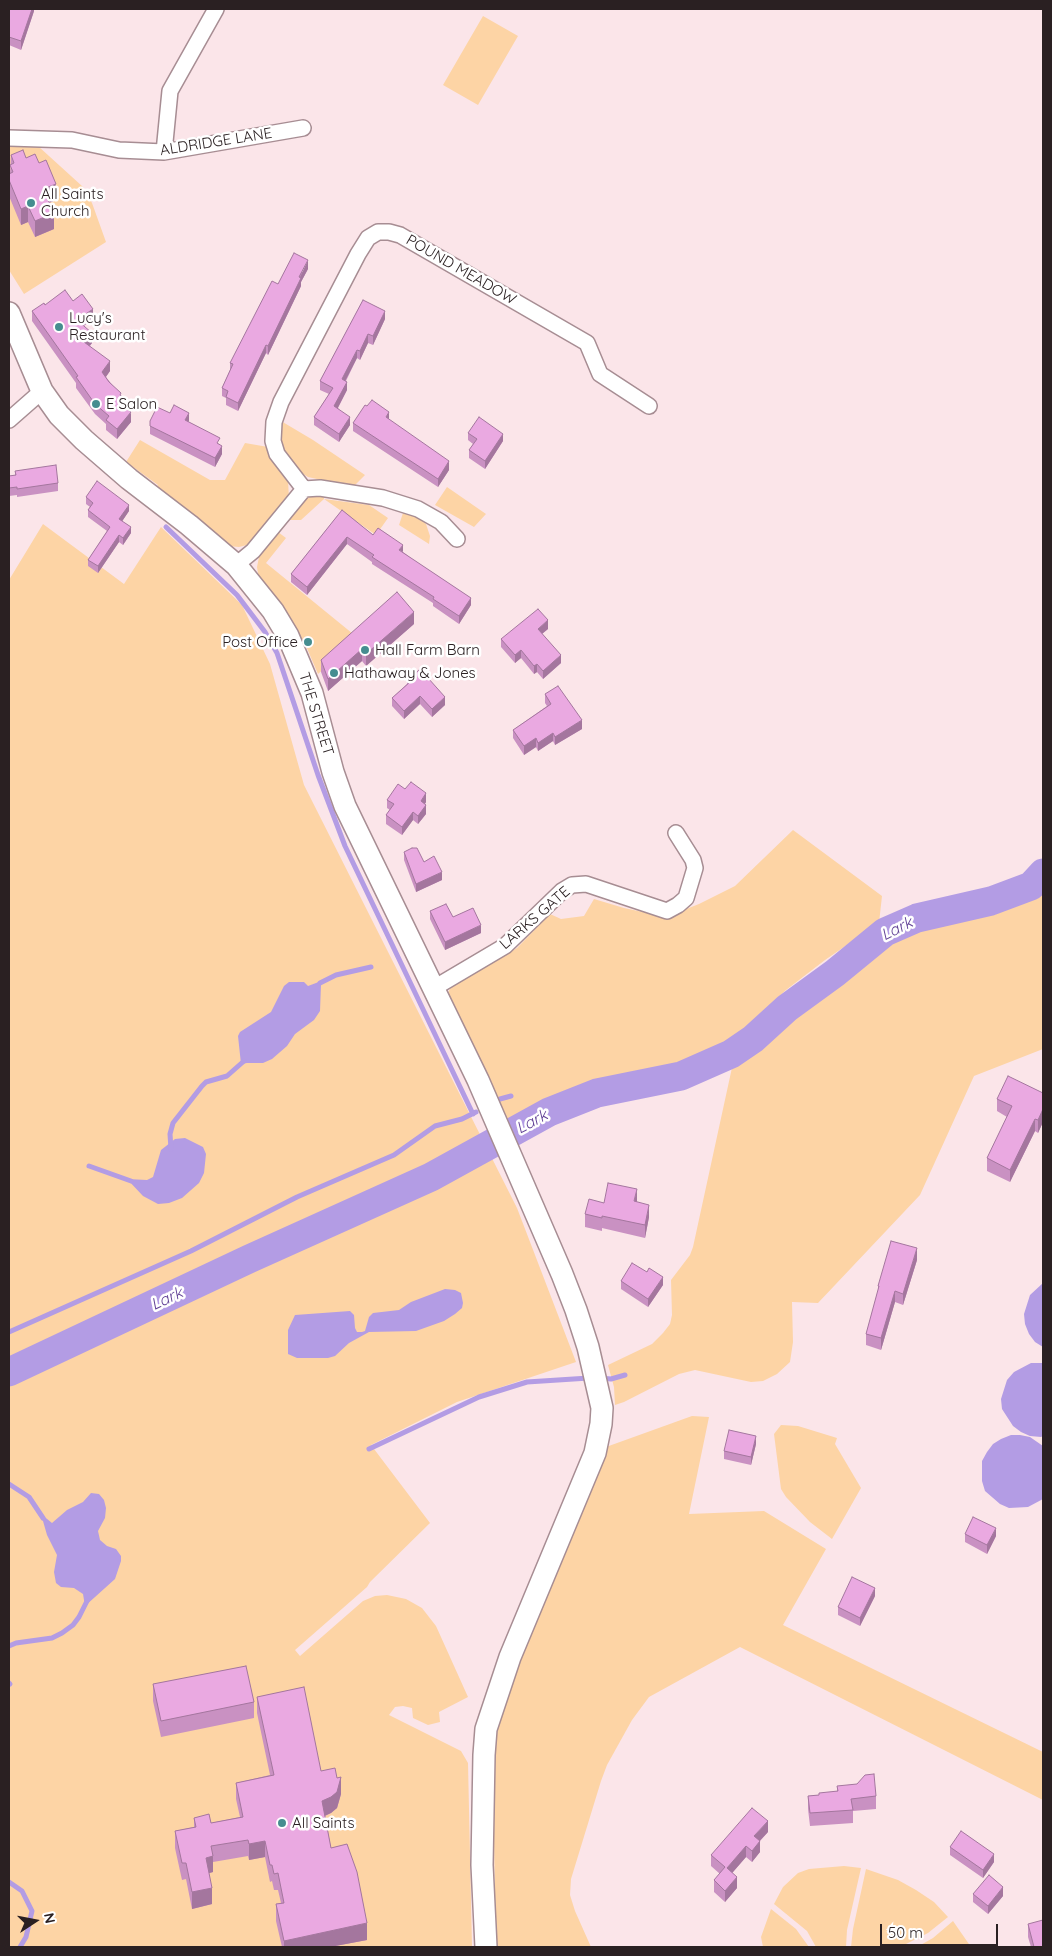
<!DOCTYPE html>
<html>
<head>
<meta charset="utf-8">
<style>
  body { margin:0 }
  #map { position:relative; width:1052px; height:1956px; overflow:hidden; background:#fbe5e9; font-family:Quicksand,sans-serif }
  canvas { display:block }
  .frame { position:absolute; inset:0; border:10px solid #2a2022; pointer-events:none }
  .north { position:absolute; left:10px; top:1896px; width:50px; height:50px; -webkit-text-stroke:4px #fff; paint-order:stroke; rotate:79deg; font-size:14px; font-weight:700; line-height:20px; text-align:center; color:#2a2022 }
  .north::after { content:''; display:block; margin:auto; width:18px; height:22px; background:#2a2022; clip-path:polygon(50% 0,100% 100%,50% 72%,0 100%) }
  .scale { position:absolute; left:880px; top:1924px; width:118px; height:22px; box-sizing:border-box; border:2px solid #2a2022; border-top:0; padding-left:6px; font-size:15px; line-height:18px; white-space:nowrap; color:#2a2022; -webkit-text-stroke:4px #fff; paint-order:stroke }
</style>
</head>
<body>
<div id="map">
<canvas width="1052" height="1956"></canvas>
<div class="frame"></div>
<div class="north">N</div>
<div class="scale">50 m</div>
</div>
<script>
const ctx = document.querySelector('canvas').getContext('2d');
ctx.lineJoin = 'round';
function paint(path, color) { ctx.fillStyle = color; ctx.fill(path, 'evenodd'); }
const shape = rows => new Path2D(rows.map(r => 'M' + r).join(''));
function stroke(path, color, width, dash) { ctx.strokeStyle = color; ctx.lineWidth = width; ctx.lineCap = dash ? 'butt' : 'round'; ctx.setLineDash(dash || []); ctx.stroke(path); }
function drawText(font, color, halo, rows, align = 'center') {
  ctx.font = font + ' Quicksand,sans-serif'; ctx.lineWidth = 5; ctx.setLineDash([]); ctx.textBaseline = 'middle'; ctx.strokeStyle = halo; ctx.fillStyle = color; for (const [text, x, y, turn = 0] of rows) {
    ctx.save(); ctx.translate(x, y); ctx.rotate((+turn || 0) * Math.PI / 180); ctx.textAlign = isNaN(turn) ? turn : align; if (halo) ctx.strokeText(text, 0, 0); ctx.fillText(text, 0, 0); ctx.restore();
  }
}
paint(shape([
  [483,16,518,36,478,105,443,85],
  [9,144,38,146,82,186,92,203,106,242,24,294,9,270],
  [281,421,313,440,365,475,353,487,308,477,297,470,279,446],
  [140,440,210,480,225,480,245,443,268,447,288,480,289,499,251,544,239,547,228,546,150,494,158,485,126,462],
  [447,487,486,514,474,527,435,505],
  [324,493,324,499,369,505,388,518,376,535,324,499,301,520,286,520,307,498],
  [404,510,414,514,426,524,430,536,429,544,399,525],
  [43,524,124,584,161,527,242,605,270,664,304,785,517,1208,576,1362,457,1402,371,1445,430,1523,370,1582,367,1587,295,1650,300,1656,363,1601,375,1596,387,1595,406,1599,422,1608,436,1626,468,1697,439,1712,440,1722,428,1725,413,1718,412,1708,403,1706,395,1707,389,1715,461,1751,468,1763,472,1947,9,1947,9,580],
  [278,532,286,538,266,563,358,638,318,674,303,639,292,645,259,580,257,567,260,552],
  [793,830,882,896,879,923,825,960,786,990,742,1031,723,1043,699,1055,647,1074,610,1078,569,1091,505,1124,446,996,451,987,517,948,550,914,561,919,584,916,594,899,624,908,666,917,699,904,735,886],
  [1043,878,1043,1049,974,1076,920,1195,818,1303,792,1302,793,1342,790,1362,777,1374,763,1381,751,1382,695,1370,679,1374,624,1402,615,1405,614,1387,608,1365,652,1344,663,1333,670,1324,672,1315,671,1280,690,1255,693,1247,733,1063,784,1022,832,978,852,963,882,947,921,931,998,909,1025,895],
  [692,1416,709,1417,689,1514,764,1511,826,1549,783,1625,1043,1752,1043,1800,740,1647,649,1697,632,1720,607,1765,601,1781,571,1879,570,1895,575,1911,591,1947,496,1947,492,1740,534,1619,579,1520,606,1447],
  [781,1425,798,1426,837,1438,835,1444,861,1488,832,1539,810,1522,786,1497,781,1489,774,1434],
  [844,1866,861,1868,847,1930,846,1947,816,1947,807,1931,774,1904,783,1887,798,1873,809,1869],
  [866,1869,898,1880,916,1890,934,1902,948,1917,928,1933,900,1947,851,1947,853,1929],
  [771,1909,796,1929,809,1947,763,1947,761,1937],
  [953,1921,971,1947,917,1947,933,1938]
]), '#fdd4a5');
paint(shape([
  [324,980,321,984,320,1011,314,1020,295,1034,287,1046,272,1059,263,1063,247,1063,241,1064,238,1036,240,1032,271,1012,284,986,289,982,304,982,308,986],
  [185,1138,203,1147,206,1154,204,1173,199,1183,182,1198,169,1203,158,1204,143,1196,127,1179,147,1180,153,1177,161,1150,175,1139],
  [1043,1283,1043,1347,1035,1342,1029,1334,1025,1324,1024,1314,1030,1295],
  [445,1289,455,1290,461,1293,463,1303,462,1308,455,1314,444,1321,416,1331,369,1332,349,1343,335,1356,328,1358,297,1358,288,1354,288,1330,295,1315,350,1311,354,1315,355,1328,357,1332,362,1332,365,1331,369,1317,373,1313,399,1310,411,1302],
  [1031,1363,1043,1363,1043,1436,1041,1437,1030,1436,1021,1432,1013,1426,1002,1409,1001,1399,1007,1380,1014,1372],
  [1011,1435,1020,1435,1030,1437,1043,1446,1043,1499,1028,1507,1009,1508,1000,1504,985,1491,982,1481,982,1461,987,1452,993,1444,1001,1439],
  [91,1493,99,1494,104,1500,106,1508,105,1518,98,1531,100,1540,107,1546,116,1549,121,1556,121,1561,115,1579,85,1606,83,1594,74,1588,61,1587,56,1583,54,1572,57,1555,47,1535,41,1514,52,1523,67,1510,83,1502]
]), '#b39ce4');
stroke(shape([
  [166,527,237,595,265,632,277,653,318,775,345,846,473,1114],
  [320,983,336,975,371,967],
  [500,1099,511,1096],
  [171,1149,170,1134,173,1123,202,1086,206,1082,227,1076,244,1061],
  [89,1166,131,1181],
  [9,1332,191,1251,297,1197,394,1155,435,1126,462,1119,476,1112],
  [600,1378,611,1379,625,1375],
  [369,1449,479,1397,527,1382,589,1378],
  [9,1484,29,1497,43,1518],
  [9,1646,16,1643,52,1638,62,1633,73,1625,79,1617,87,1601],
  [9,1683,10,1684],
  [9,1882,22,1891,32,1911,26,1937,20,1947]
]), '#b39ce4', 5);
stroke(shape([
  [9,1372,249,1259,431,1177,549,1112,597,1093,681,1076,731,1054,753,1039,787,1008,835,973,885,932,917,918,991,901,1031,886,1043,873]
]), '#b39ce4', 29);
const minor = shape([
  [9,138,72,140,119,150,164,152,303,128],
  [164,152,170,91,216,9],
  [9,420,42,391],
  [457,539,441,522,418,509,383,498,320,488,304,489,277,454,273,441,274,422,281,402,358,254,368,238,378,232,389,232,400,235,587,343,600,374,649,406],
  [236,565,253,551,304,489],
  [434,988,505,946,562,891,572,885,586,884,667,911,678,905,686,898,695,868,693,860,676,833]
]);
const secondary = shape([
  [9,313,42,391,59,415,84,440,129,479,189,525,236,565,273,611,288,636,312,693,333,772,345,806,478,1080,562,1274,576,1310,588,1347,602,1408,601,1424,595,1453,510,1657,486,1729,484,1755,482,1865,486,1947]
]);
stroke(minor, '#a78d93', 18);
stroke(secondary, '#a78d93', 24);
stroke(minor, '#fff', 15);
stroke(secondary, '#fff', 21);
paint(shape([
  [34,9,34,11,21,50,9,45,9,10],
  [11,155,26,158,56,200,49,203,54,229,35,237,28,222,21,225,9,196,9,174,10,173],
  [308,269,301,282,301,286,268,355,266,353,238,411,226,405,226,398,222,396,222,388,230,370,230,363,278,284],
  [363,300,385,319,373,345,368,343,360,360,357,358,346,381,347,390,338,408,350,425,339,442,314,425,314,417,329,394,320,390,320,381],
  [73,301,93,319,84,326,92,343,90,346,110,371,106,377,121,396,130,411,131,422,117,439,106,430,106,424,95,414,76,388,76,383,32,321,32,311,45,305],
  [367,406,389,419,449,470,438,487,353,431,353,423],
  [170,413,189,422,220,445,222,454,215,467,150,434,150,421],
  [468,433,503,441,485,469,469,458,469,450,473,444,468,440],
  [15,471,58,483,58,491,17,497,17,495,9,496,9,476,15,475],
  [86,497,129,511,122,521,131,533,123,545,119,542,98,573,88,566,88,560,107,531,88,517,88,510,90,507,86,504],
  [342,510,373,535,403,552,471,605,459,624,433,606,433,603,372,564,372,562,347,544,307,595,291,582,291,574],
  [414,624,366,666,362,661,328,691,321,672,321,660],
  [548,629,542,634,561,663,543,679,537,672,534,674,521,658,515,663,501,647,501,639],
  [407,681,445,705,432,717,420,704,404,719,392,706,392,698,407,684],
  [545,694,582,729,555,745,553,741,538,751,536,747,524,755,513,738,513,730,547,706,545,703],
  [405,789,426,802,425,804,426,814,418,824,413,820,402,835,386,824,386,815,390,810,387,808,387,800],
  [404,852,424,862,442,880,416,892,404,860],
  [430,911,453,917,481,933,445,950,430,919],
  [1043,1093,1043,1122,1038,1133,1035,1131,1010,1182,987,1171,987,1158,1007,1117,997,1111,997,1099],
  [637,1202,649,1217,645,1238,602,1228,602,1231,585,1227,585,1214,604,1203],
  [917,1260,903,1305,895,1302,881,1350,866,1345,866,1334,878,1292,878,1286],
  [621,1281,663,1285,648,1307,621,1289],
  [756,1444,751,1465,724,1459,724,1451],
  [965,1534,996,1536,987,1554,965,1542],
  [875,1596,860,1626,838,1615,838,1607],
  [153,1684,254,1702,254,1718,161,1737,153,1701],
  [257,1697,321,1771,337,1778,341,1794,337,1808,331,1813,325,1816,331,1848,367,1940,330,1947,282,1947,276,1921,276,1904,281,1903,278,1890,274,1890,272,1881,270,1882,265,1857,249,1860,248,1856,213,1862,213,1872,209,1873,212,1904,192,1909,186,1879,182,1880,175,1848,175,1831,194,1827,194,1818,211,1823,240,1817,236,1799,236,1783,270,1775,257,1713],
  [837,1786,876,1796,876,1809,853,1811,853,1823,810,1826,808,1809,808,1796,819,1795,837,1791],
  [768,1832,760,1841,760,1852,752,1862,746,1857,732,1873,737,1888,725,1902,714,1892,714,1880,720,1874,711,1866,711,1855],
  [950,1847,994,1862,983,1878,950,1855],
  [973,1894,1003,1896,988,1914,973,1902],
  [1028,1924,1043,1947,1031,1947,1028,1937]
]), '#c991c2');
paint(shape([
  [32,9,34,9,34,11,21,50,21,41],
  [56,184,56,200,43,205,43,189],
  [28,206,28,222,21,225,21,209],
  [54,213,54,229,35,237,35,221],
  [308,260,308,269,301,282,301,286,268,355,268,346],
  [93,309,93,319,77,330,77,320],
  [385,311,385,319,373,345,373,336],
  [92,333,92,343,84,352,84,342],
  [368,334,368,343,360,360,360,351],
  [266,345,266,353,238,411,238,403],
  [357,350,357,358,342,387,342,379],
  [110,361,110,371,102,382,102,372],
  [347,382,347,390,334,415,334,406],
  [130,403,130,414,131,412,131,422,117,439,117,429,126,408],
  [389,412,389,421,386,417],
  [189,413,189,421,185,428,185,420],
  [350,417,350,425,339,442,339,434],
  [503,434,503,441,485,469,485,461],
  [222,446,222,454,215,467,215,458],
  [449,461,449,470,438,487,438,479],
  [129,505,129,511,119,526,119,519],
  [131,527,131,533,123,545,123,538],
  [119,535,119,542,98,573,98,566],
  [347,537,347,544,307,595,307,587],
  [403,545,403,552,399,550],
  [471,598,471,605,459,624,459,616],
  [414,612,414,624,366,666,366,654],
  [548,620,548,629,538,637,538,629],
  [362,649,362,661,328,691,328,679],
  [521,650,521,658,515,663,515,655],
  [561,655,561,663,543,679,543,671],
  [537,664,537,672,534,674,534,666],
  [420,696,420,704,404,719,404,711],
  [445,697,445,705,432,717,432,709],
  [582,720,582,729,555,745,555,737],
  [553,733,553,741,538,751,538,743],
  [536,738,536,747,524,755,524,746],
  [426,793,426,802,421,810,421,801],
  [426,805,426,814,418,824,418,816],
  [413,812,413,820,402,835,402,827],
  [442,872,442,880,416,892,416,884],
  [481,925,481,933,445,950,445,942],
  [1043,1109,1043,1122,1038,1133,1038,1120],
  [1035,1119,1035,1131,1010,1182,1010,1170],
  [637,1189,637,1202,634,1214,634,1201],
  [649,1205,649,1217,645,1238,645,1225],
  [917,1248,917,1260,903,1305,903,1294],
  [663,1277,663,1285,648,1307,648,1299],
  [895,1291,895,1302,881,1350,881,1338],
  [756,1436,756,1444,751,1465,751,1457],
  [996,1528,996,1536,987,1554,987,1545],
  [875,1588,875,1596,860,1626,860,1618],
  [341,1777,341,1794,337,1808,331,1813,322,1817,322,1801],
  [768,1821,768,1832,754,1847,754,1836],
  [265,1841,265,1857,249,1860,249,1844],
  [760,1841,760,1852,752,1862,752,1851],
  [746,1846,746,1857,727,1879,727,1868],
  [994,1854,994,1862,983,1878,983,1870],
  [213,1856,213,1872,206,1874,206,1858],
  [737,1877,737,1888,725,1902,725,1891],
  [1003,1887,1003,1896,988,1914,988,1906],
  [212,1888,212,1904,192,1909,192,1892],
  [367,1923,367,1940,330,1947,284,1947,284,1941]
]), '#a4769e');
const building = shape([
  [9,9,32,9,21,41,9,37,9,9],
  [23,150,26,158,35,154,39,163,46,160,56,184,43,189,54,213,35,221,28,206,21,209,9,180,9,174,13,172,10,165,14,163,11,155,23,150],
  [294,253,308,260,299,277,301,278,268,346,266,345,238,403,226,397,228,391,222,388,233,364,230,363,272,281,278,284,294,253],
  [65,290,73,301,82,294,93,309,77,320,92,333,84,342,110,361,102,372,109,382,121,393,120,395,130,403,126,408,131,412,117,429,106,420,109,416,95,404,76,377,78,376,32,311,44,303,45,305,65,290],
  [363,300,385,311,373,336,368,334,360,351,357,350,342,379,347,382,334,406,350,417,339,434,314,417,333,388,320,381,363,300],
  [372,400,389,412,386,417,449,461,438,479,353,423,365,405,367,406,372,400],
  [174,405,189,413,185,420,220,438,217,443,222,446,215,458,150,426,150,421,157,407,170,413,174,405],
  [479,417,503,434,485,461,469,450,477,439,468,433,479,417],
  [56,465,58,483,17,489,17,487,9,488,9,476,16,475,15,471,56,465],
  [97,481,129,505,119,519,131,527,123,538,119,535,98,566,88,560,110,527,88,510,93,503,86,497,97,481],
  [342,510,373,535,378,528,403,545,399,550,471,598,459,616,433,599,434,597,372,557,374,555,347,537,307,587,291,574,342,510],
  [397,592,414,612,366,654,362,649,328,679,321,660,397,592],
  [538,609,548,620,538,629,561,655,543,671,537,664,534,666,521,650,515,655,501,639,538,609],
  [420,669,445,697,432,709,420,696,404,711,392,698,410,682,407,681,420,669],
  [558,686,582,720,555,737,553,733,538,743,536,738,524,746,513,730,551,704,545,694,558,686],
  [411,782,426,793,421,801,426,805,418,816,413,812,402,827,386,815,394,804,387,800,398,784,405,789,411,782],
  [412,848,417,848,424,862,434,856,442,872,416,884,404,852,412,848],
  [446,904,453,917,473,908,481,925,445,942,430,911,446,904],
  [1008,1076,1043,1093,1043,1109,1038,1120,1035,1119,1010,1170,987,1158,1012,1106,997,1099,1008,1076],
  [608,1183,637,1189,634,1201,649,1205,645,1225,602,1216,602,1218,585,1214,589,1199,604,1203,608,1183],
  [891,1241,917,1248,903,1294,895,1291,881,1338,866,1334,879,1286,878,1286,891,1241],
  [632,1263,647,1272,649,1268,663,1277,648,1299,621,1281,632,1263],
  [729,1430,756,1436,751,1457,724,1451,729,1430],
  [973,1517,996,1528,987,1545,965,1534,973,1517],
  [852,1577,875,1588,860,1618,838,1607,852,1577],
  [246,1666,254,1702,161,1721,153,1684,246,1666],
  [304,1687,321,1771,335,1768,337,1778,341,1777,337,1792,331,1797,322,1801,331,1848,347,1844,357,1872,367,1923,284,1941,276,1904,284,1903,278,1873,274,1874,272,1865,270,1865,265,1841,249,1844,248,1840,211,1846,213,1856,206,1858,212,1888,192,1892,186,1863,182,1863,175,1831,196,1827,194,1818,209,1814,211,1823,243,1817,236,1783,274,1775,257,1697,304,1687],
  [874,1774,876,1796,851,1799,853,1810,810,1813,808,1796,819,1795,819,1793,838,1791,837,1786,857,1784,865,1775,874,1774],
  [752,1808,768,1821,754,1836,760,1841,752,1851,746,1846,727,1868,737,1877,725,1891,714,1880,725,1867,711,1855,752,1808],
  [961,1831,994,1854,983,1870,950,1847,961,1831],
  [989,1875,1003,1887,988,1906,973,1894,989,1875],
  [1043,1920,1043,1947,1034,1947,1028,1924,1043,1920]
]);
paint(building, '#eaa9e1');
stroke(building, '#a4769e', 1);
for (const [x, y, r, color] of [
  [31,203,5,"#458d90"],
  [59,327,5,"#458d90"],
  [96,404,5,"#458d90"],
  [308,642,5,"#458d90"],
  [365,650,5,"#458d90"],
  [334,673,5,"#458d90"],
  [282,1823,5,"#458d90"]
]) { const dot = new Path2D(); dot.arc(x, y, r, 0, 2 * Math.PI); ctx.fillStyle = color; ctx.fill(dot); stroke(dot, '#fff', 2); }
drawText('15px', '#2a2022', '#fff', [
  ["ALDRIDGE LANE",216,142,-9],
  ["POUND MEADOW",461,270,30],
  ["THE STREET",316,714,73],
  ["LARKS GATE",535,918,-41]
]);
drawText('15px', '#2a2022', '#fff', [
  ["All Saints",41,194],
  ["Church",41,211],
  ["Lucy's",69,318],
  ["Restaurant",69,335],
  ["E Salon",106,404],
  ["Post Office",298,642,"right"],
  ["Hall Farm Barn",375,650],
  ["Hathaway & Jones",344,673],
  ["All Saints",292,1823]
], 'left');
drawText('italic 16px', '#614196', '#fff', [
  ["Lark",897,929,-27],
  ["Lark",532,1122,-28],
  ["Lark",167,1299,-25]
]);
</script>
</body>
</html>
